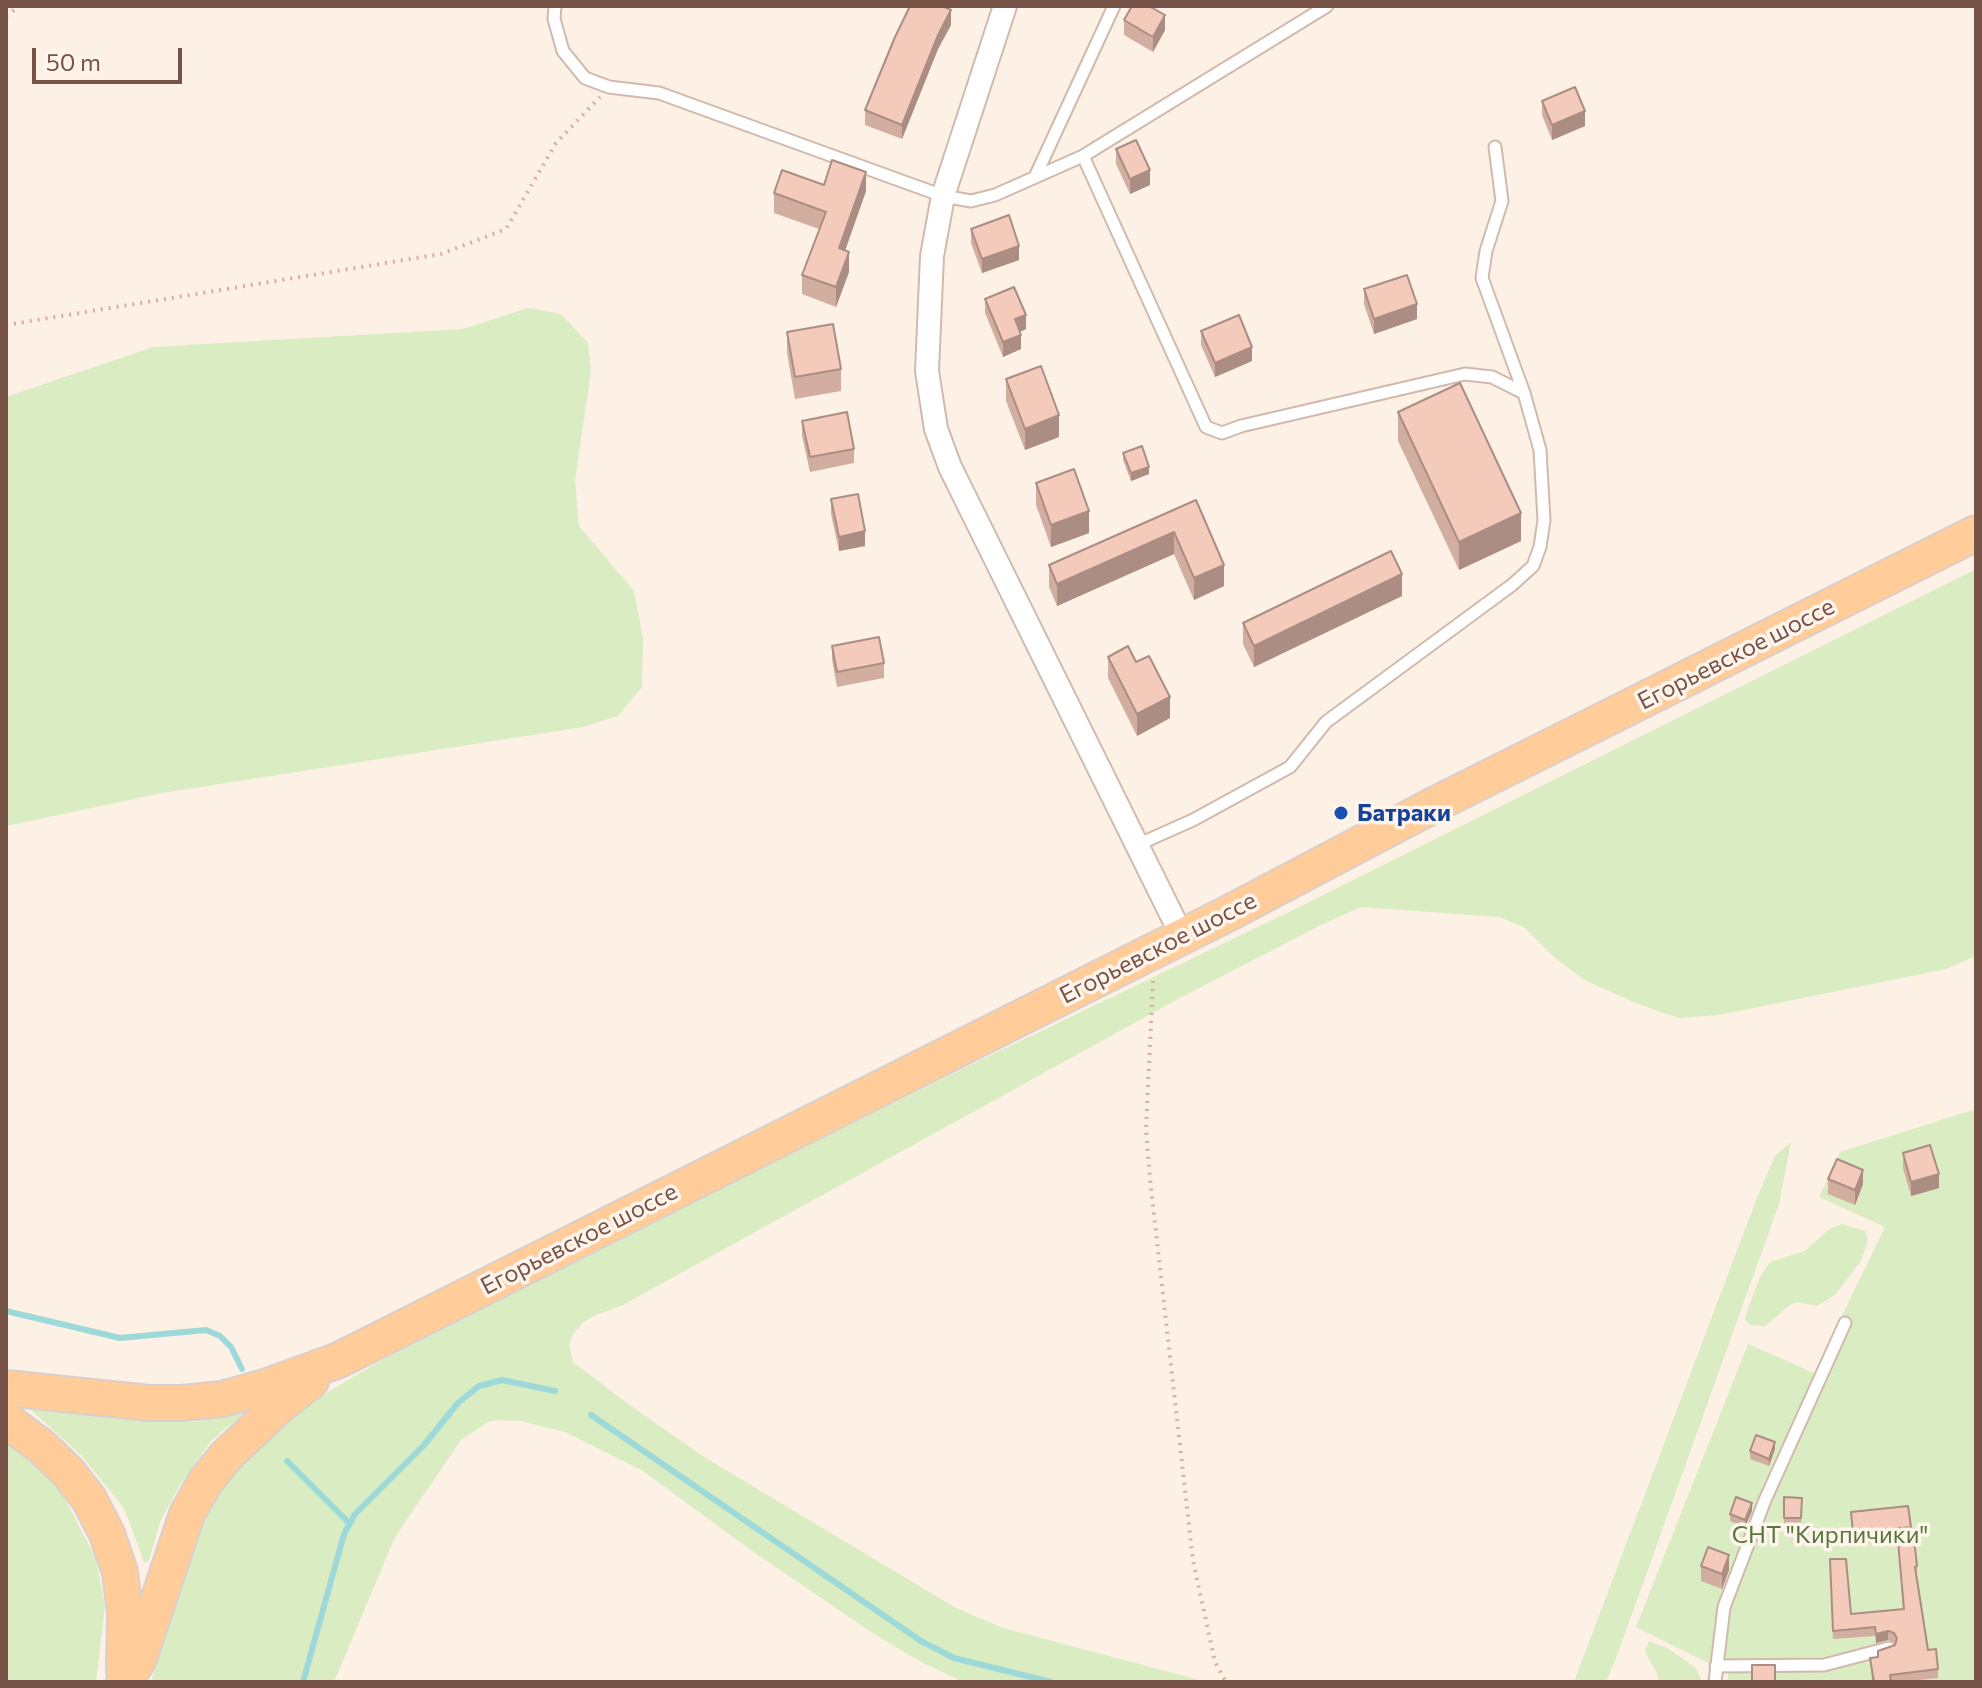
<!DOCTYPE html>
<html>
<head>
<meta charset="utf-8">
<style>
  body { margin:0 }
  #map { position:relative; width:1982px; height:1688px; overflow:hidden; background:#fdf0e5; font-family:Commissioner,sans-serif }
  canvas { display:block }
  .frame { position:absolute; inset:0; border:8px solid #785348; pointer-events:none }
  .scale { position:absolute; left:32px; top:48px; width:150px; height:36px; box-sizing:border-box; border:4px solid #785348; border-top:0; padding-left:10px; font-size:24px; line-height:28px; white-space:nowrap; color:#785348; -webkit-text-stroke:6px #fff5ec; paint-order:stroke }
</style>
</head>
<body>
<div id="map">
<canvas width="1982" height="1688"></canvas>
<div class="frame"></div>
<div class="scale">50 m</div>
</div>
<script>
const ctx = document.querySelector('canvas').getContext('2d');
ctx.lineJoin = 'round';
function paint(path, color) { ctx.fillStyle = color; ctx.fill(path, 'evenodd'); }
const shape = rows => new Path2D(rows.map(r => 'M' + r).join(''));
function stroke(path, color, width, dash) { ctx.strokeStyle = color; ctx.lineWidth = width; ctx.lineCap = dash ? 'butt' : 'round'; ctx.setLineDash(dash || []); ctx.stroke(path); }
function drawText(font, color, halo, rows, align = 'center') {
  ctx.font = font + ' Commissioner,sans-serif'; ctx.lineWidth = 7; ctx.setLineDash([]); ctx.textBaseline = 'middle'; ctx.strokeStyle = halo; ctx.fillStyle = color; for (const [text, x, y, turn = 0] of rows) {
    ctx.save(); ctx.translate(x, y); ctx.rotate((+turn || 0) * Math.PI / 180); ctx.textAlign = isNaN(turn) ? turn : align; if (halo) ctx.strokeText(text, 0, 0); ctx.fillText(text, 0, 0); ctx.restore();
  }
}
paint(shape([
  [528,308,561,314,588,343,591,372,575,480,579,526,634,591,643,638,642,687,618,716,583,727,162,793,6,826,6,397,153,347,463,329],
  [1976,569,1976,956,1946,969,1719,1015,1679,1018,1638,1004,1584,980,1554,957,1524,927,1499,917,1361,907,1323,924,1176,1000,621,1306,596,1315,582,1323,572,1336,569,1345,573,1362,628,1404,704,1457,956,1608,1003,1628,1207,1682,962,1681,921,1662,874,1634,748,1548,643,1471,565,1432,521,1421,499,1420,488,1422,461,1440,395,1537,334,1682,151,1682,200,1524,235,1467,306,1405,382,1360,590,1254,962,1069,1287,913],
  [1976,1109,1976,1682,1728,1682,1728,1673,1636,1627,1748,1344,1814,1373,1885,1227,1819,1197,1840,1152],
  [1791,1142,1779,1204,1618,1653,1606,1682,1574,1682,1758,1195,1775,1156],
  [1842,1224,1865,1231,1868,1240,1861,1261,1835,1295,1817,1306,1797,1302,1790,1305,1765,1326,1750,1325,1745,1319,1747,1311,1761,1275,1770,1262,1805,1251,1829,1229],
  [35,1404,115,1419,162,1422,193,1422,239,1412,244,1413,211,1441,180,1485,160,1522,149,1561,144,1562,124,1508,81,1455,33,1412,30,1407],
  [6,1441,47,1476,62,1493,96,1559,105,1606,96,1682,6,1682],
  [1649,1641,1667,1648,1696,1668,1702,1682,1659,1682,1657,1673,1645,1652]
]), '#d9ecc2');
stroke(shape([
  [6,1311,120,1338,206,1330,220,1336,231,1347,242,1369],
  [591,1415,921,1641,954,1658,1051,1682],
  [287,1461,349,1523],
  [303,1682,344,1534,355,1514,424,1445,458,1403,479,1386,502,1380,555,1391]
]), '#9ed9da', 6);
const service = shape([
  [555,6,554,19,563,51,585,78,609,87,659,93,943,196,971,201,995,195,1083,156,1327,6],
  [1083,156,1206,427,1222,433,1241,426,1465,374,1492,377,1524,393],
  [1035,177,1114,6],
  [1137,845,1193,820,1290,767,1326,722,1512,585,1533,566,1540,547,1544,520,1540,450,1524,393,1482,278,1486,251,1502,201,1495,147],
  [1716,1666,1824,1665,1889,1648],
  [1715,1682,1724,1607,1765,1500,1845,1323]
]);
const minor = shape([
  [1005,6,943,196,932,256,927,371,936,429,950,467,1182,936]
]);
const primary = shape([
  [6,1388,149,1403,182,1403,222,1399,268,1386,339,1360,1231,912,1428,808,1976,533],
  [6,1420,42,1447,68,1472,89,1499,107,1534,120,1572,125,1612,124,1670],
  [124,1682,138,1661,187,1514,205,1482,226,1456,279,1406,311,1381]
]);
stroke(service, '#d2b9ad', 15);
stroke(minor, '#d2b9ad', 26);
stroke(primary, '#d9cfcc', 38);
stroke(shape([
  [6,16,20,6],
  [6,325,441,254,506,229,556,143,600,97],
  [1153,981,1146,1129,1150,1179,1193,1561,1215,1662,1226,1682]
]), '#d9ad9e', 4, [2, 6]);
stroke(service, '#fff', 11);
stroke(minor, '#fff', 22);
stroke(primary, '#ffcc9a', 34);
paint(shape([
  [1124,20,1165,30,1153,52,1124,35],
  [951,25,938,49,902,139,865,125,865,110],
  [1542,101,1585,126,1552,140,1542,115],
  [1116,149,1150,185,1130,194,1116,164],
  [824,185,866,191,845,250,849,272,836,307,802,294,802,275,819,229,774,213,774,193],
  [971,229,1019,260,982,273,971,243],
  [1364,289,1417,319,1374,334,1364,304],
  [985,299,1026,329,1020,332,1021,349,1003,357,985,313],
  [1201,331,1252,361,1215,377,1201,345],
  [787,332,841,369,841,391,795,399,787,353],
  [1006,379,1059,437,1025,450,1006,401],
  [1398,412,1521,541,1459,570,1398,441],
  [802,421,854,449,854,463,810,472,802,436],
  [1123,453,1149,474,1131,481,1123,460],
  [1036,483,1089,533,1051,547,1036,505],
  [831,499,865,546,839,551,831,514],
  [1196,500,1224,586,1194,600,1174,554,1057,606,1049,587,1049,565],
  [1402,596,1254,667,1243,644,1243,623],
  [832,646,884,663,884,678,837,687,832,660],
  [1108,657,1136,662,1170,718,1137,736,1108,678],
  [1903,1153,1939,1188,1911,1196,1903,1168],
  [1828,1179,1863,1184,1855,1205,1828,1194],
  [1775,1449,1769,1466,1750,1459,1750,1451],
  [1784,1497,1802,1498,1801,1525,1784,1525],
  [1752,1511,1745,1527,1730,1521,1730,1514],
  [1851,1512,1911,1527,1911,1539,1853,1544],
  [1898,1541,1917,1566,1917,1575,1928,1650,1938,1669,1938,1678,1900,1682,1872,1682,1870,1658,1878,1657,1896,1644,1894,1642,1888,1640,1876,1643,1875,1636,1833,1639,1830,1559,1851,1614,1903,1609],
  [1701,1566,1729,1570,1722,1589,1701,1581]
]), '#d2aea1');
paint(shape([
  [951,10,951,25,938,49,902,139,902,125,938,35],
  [1165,15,1165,30,1153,52,1153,37],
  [1585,111,1585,126,1552,140,1552,125],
  [1150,170,1150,185,1130,194,1130,179],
  [866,172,866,191,839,268,839,248],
  [1019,246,1019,260,982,273,982,259],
  [849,252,849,272,836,307,836,287],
  [1417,304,1417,319,1374,334,1374,319],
  [1026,315,1026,329,1015,334,1015,319],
  [1021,335,1021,349,1003,357,1003,342],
  [1252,347,1252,361,1215,377,1215,363],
  [1059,415,1059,437,1025,450,1025,429],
  [1149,467,1149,474,1131,481,1131,473],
  [1089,511,1089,533,1051,547,1051,525],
  [1521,513,1521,541,1459,570,1459,542],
  [865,531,865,546,839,551,839,537],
  [1174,532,1174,554,1057,606,1057,584],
  [1224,565,1224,586,1194,600,1194,578],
  [1402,574,1402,596,1254,667,1254,646],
  [1170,697,1170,718,1137,736,1137,714],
  [1863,1170,1863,1184,1855,1205,1855,1190],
  [1939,1174,1939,1188,1911,1196,1911,1182],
  [1775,1442,1775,1449,1769,1466,1769,1459],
  [1752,1503,1752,1511,1745,1527,1745,1520],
  [1729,1555,1729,1570,1722,1589,1722,1574],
  [1888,1631,1888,1640,1876,1643,1876,1634]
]), '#ab8d83');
const building = shape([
  [910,6,942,6,951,10,938,35,902,125,865,110,895,37,910,6],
  [1132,6,1149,6,1165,15,1153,37,1124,20,1132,6],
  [1575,87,1585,111,1552,125,1542,101,1575,87],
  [1136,140,1150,170,1130,179,1116,149,1136,140],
  [832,160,866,172,839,248,849,252,836,287,802,275,826,212,774,193,782,170,824,185,832,160],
  [1009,215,1019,246,982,259,971,229,1009,215],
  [1407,275,1417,304,1374,319,1364,289,1407,275],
  [1014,287,1026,315,1015,319,1021,335,1003,342,985,299,1014,287],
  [1239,315,1252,347,1215,363,1201,331,1239,315],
  [833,324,841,369,795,377,787,332,833,324],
  [1041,366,1059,415,1025,429,1006,379,1041,366],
  [1460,383,1521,513,1459,542,1398,412,1460,383],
  [847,412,854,449,810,457,802,421,847,412],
  [1142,446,1149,467,1131,473,1123,453,1142,446],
  [1074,469,1089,511,1051,525,1036,483,1074,469],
  [858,494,865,531,839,537,831,499,858,494],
  [1196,500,1224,565,1194,578,1174,532,1057,584,1049,565,1196,500],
  [1391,551,1402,574,1254,646,1243,623,1391,551],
  [879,637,884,663,837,672,832,646,879,637],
  [1128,646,1136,662,1149,656,1170,697,1137,714,1108,657,1128,646],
  [1930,1145,1939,1174,1911,1182,1903,1153,1930,1145],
  [1837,1159,1863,1170,1855,1190,1828,1179,1837,1159],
  [1756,1435,1775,1442,1769,1459,1750,1451,1756,1435],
  [1736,1497,1752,1503,1745,1520,1730,1514,1736,1497],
  [1784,1497,1802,1498,1801,1518,1784,1518,1784,1497],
  [1908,1506,1911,1527,1853,1533,1851,1512,1908,1506],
  [1914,1539,1917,1566,1915,1567,1928,1650,1936,1649,1938,1669,1890,1675,1891,1682,1874,1682,1870,1658,1878,1657,1878,1651,1895,1645,1897,1638,1894,1633,1888,1631,1876,1634,1875,1627,1833,1631,1830,1559,1846,1559,1851,1614,1904,1609,1898,1541,1914,1539],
  [1708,1547,1729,1555,1722,1574,1701,1566,1708,1547],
  [1752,1665,1775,1665,1775,1682,1752,1682,1752,1665]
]);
paint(building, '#f4cabb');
stroke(building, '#ab8d83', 2);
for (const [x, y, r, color] of [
  [1341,813,8,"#1a4fb4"]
]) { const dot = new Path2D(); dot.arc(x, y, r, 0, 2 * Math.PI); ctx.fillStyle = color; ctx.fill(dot); stroke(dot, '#fff5ec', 3); }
drawText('24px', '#785348', '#fff5ec', [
  ["Егорьевское шоссе",1736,654,-27],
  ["Егорьевское шоссе",1158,948,-27],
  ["Егорьевское шоссе",579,1239,-27]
]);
drawText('bold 24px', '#164399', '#fff5ec', [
  ["Батраки",1357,813]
], 'left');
drawText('24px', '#57783d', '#fff5ec', [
  ["СНТ \"Кирпичики\"",1830,1535]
]);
</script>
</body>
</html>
